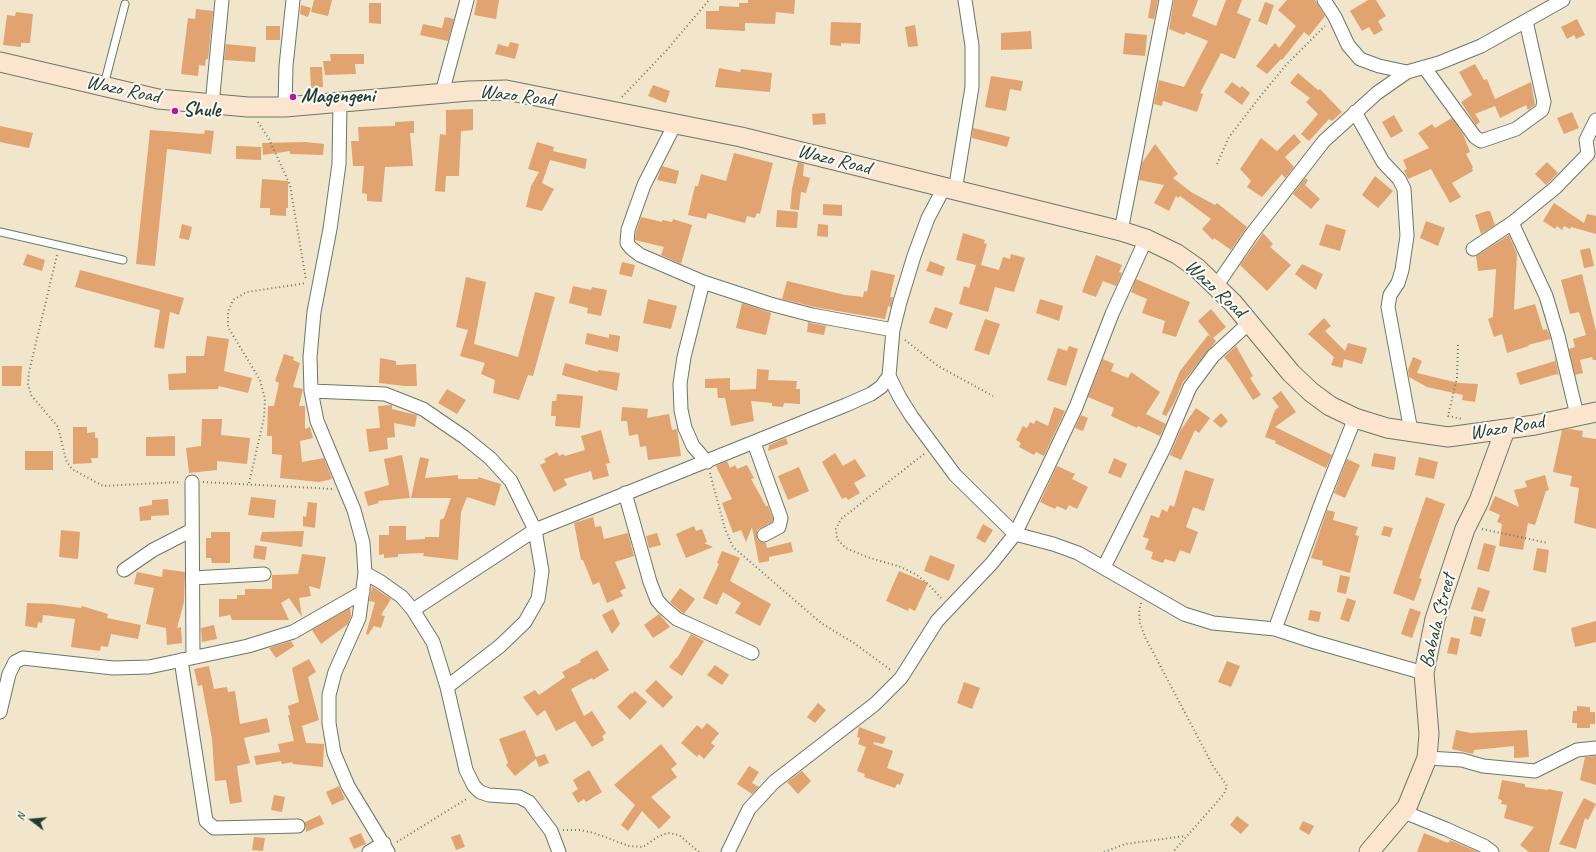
<!DOCTYPE html>
<html>
<head>
<meta charset="utf-8">
<style>
  body { margin:0 }
  #map { position:relative; width:1596px; height:852px; overflow:hidden; background:#f1e6cb; font-family:Caveat,sans-serif }
  canvas { display:block }
  .north { position:absolute; left:12px; top:800px; width:40px; height:40px; -webkit-text-stroke:3px #fdfcf7; paint-order:stroke; rotate:286deg; font-size:11px; font-weight:700; line-height:16px; text-align:center; color:#1f3d34 }
  .north::after { content:''; display:block; margin:auto; width:14px; height:18px; background:#1f3d34; clip-path:polygon(50% 0,100% 100%,50% 72%,0 100%) }
</style>
</head>
<body>
<div id="map">
<canvas width="1596" height="852"></canvas>
<div class="north">N</div>
</div>
<script>
const ctx = document.querySelector('canvas').getContext('2d');
ctx.lineJoin = 'round';
function paint(path, color) { ctx.fillStyle = color; ctx.fill(path, 'evenodd'); }
const shape = rows => new Path2D(rows.map(r => 'M' + r).join(''));
function stroke(path, color, width, dash) { ctx.strokeStyle = color; ctx.lineWidth = width; ctx.lineCap = dash ? 'butt' : 'round'; ctx.setLineDash(dash || []); ctx.stroke(path); }
function drawText(font, color, halo, rows, align = 'center') {
  ctx.font = font + ' Caveat,sans-serif'; ctx.lineWidth = 4; ctx.setLineDash([]); ctx.textBaseline = 'middle'; ctx.strokeStyle = halo; ctx.fillStyle = color; for (const [text, x, y, turn = 0] of rows) {
    ctx.save(); ctx.translate(x, y); ctx.rotate((+turn || 0) * Math.PI / 180); ctx.textAlign = isNaN(turn) ? turn : align; if (halo) ctx.strokeText(text, 0, 0); ctx.fillText(text, 0, 0); ctx.restore();
  }
}
paint(shape([
  [314,0,332,0,328,16,311,12],
  [477,0,499,0,496,19,474,15],
  [748,0,795,0,794,14,776,12,775,24,745,23,745,31,706,29,706,11,719,11,719,6,739,7,739,3,748,3],
  [1151,0,1158,0,1154,19,1148,18],
  [1174,0,1198,0,1192,16,1216,26,1226,0,1242,0,1237,13,1251,19,1235,59,1221,53,1200,93,1203,94,1197,112,1163,101,1162,106,1154,104,1159,80,1184,87,1208,41,1186,32,1184,35,1169,29],
  [1287,0,1315,0,1325,16,1309,36,1304,32,1282,60,1281,59,1267,74,1256,66,1275,43,1279,48,1296,26,1278,10],
  [1368,0,1376,0,1386,16,1378,21,1383,30,1374,35,1369,27,1362,31,1350,11],
  [1265,2,1274,5,1267,25,1258,21],
  [369,3,381,3,381,24,369,23],
  [301,5,311,8,308,17,300,14],
  [196,9,213,11,208,59,206,59,205,66,199,65,198,76,181,74,188,18,195,19],
  [16,12,33,14,30,43,21,43,21,47,3,45,7,15,15,16],
  [445,17,454,19,448,41,420,35,423,24,442,28],
  [1577,19,1585,35,1576,39,1574,35,1567,39,1561,27],
  [831,22,861,23,860,44,841,43,841,46,830,45],
  [915,25,918,46,908,47,905,27],
  [266,26,280,26,280,40,266,40],
  [1031,31,1032,49,1001,50,1001,33],
  [1125,33,1147,35,1145,56,1123,54],
  [510,42,519,44,515,59,495,54,498,44,508,47],
  [226,44,256,47,255,62,224,60],
  [330,54,364,54,364,64,355,64,356,74,325,75,323,61,331,61],
  [1475,64,1484,80,1487,79,1495,99,1531,82,1535,105,1528,110,1526,105,1500,118,1495,106,1475,114,1480,122,1476,125,1461,102,1472,95,1459,72],
  [310,67,322,67,323,87,311,88],
  [719,68,740,72,741,69,772,73,770,92,715,87],
  [1298,73,1318,90,1320,89,1342,112,1332,121,1329,119,1309,141,1301,134,1318,114,1306,102,1310,98,1290,83],
  [991,76,1023,81,1021,91,1010,89,1006,111,985,107],
  [1232,82,1240,88,1242,86,1250,93,1242,105,1224,92],
  [653,85,670,91,666,103,648,96],
  [473,109,473,130,461,131,459,176,446,176,445,192,435,191,440,134,446,135,446,110],
  [1572,112,1579,128,1564,134,1557,118],
  [825,113,826,124,813,125,812,114],
  [1394,115,1403,131,1391,138,1382,122],
  [1452,118,1463,134,1470,152,1466,154,1473,167,1472,168,1473,171,1452,183,1461,197,1450,203,1431,169,1408,179,1404,170,1407,169,1403,160,1429,148,1418,133,1432,124,1435,128],
  [414,121,414,133,410,133,413,166,385,167,382,202,367,201,367,194,362,193,364,166,353,166,351,141,359,141,358,127,395,126,395,122],
  [0,126,33,133,29,148,0,142],
  [973,128,1010,137,1007,147,972,138],
  [150,130,204,134,205,130,214,131,211,154,167,149,155,266,136,264],
  [1294,134,1301,142,1285,157,1294,167,1285,178,1282,174,1262,197,1247,187,1251,181,1240,169,1261,138,1277,151],
  [305,142,324,144,323,155,290,154,290,151,263,155,262,143],
  [537,142,554,147,553,151,587,159,585,169,550,160,542,183,554,189,542,211,526,207,531,186,539,172,528,169],
  [1155,144,1178,174,1173,178,1191,192,1215,205,1217,203,1247,227,1231,250,1214,238,1213,240,1202,229,1211,219,1180,196,1178,198,1176,196,1169,211,1154,203,1164,185,1139,180,1142,163],
  [236,146,261,147,261,160,236,159],
  [734,153,773,163,760,214,757,213,755,218,747,216,745,223,708,213,706,219,688,215,695,186,698,186,701,174,726,181],
  [798,162,804,164,803,176,810,178,806,193,801,192,799,210,790,209,792,189],
  [1547,162,1558,173,1546,185,1535,174],
  [662,166,679,171,676,184,657,180],
  [1375,176,1393,191,1378,208,1362,195],
  [1305,178,1308,180,1305,185,1320,199,1311,209,1293,194],
  [262,179,288,181,288,208,286,208,286,216,270,215,270,208,260,208],
  [1554,203,1584,223,1587,214,1596,216,1596,234,1571,227,1570,229,1564,226,1562,230,1557,226,1555,229,1543,221],
  [823,204,842,205,842,216,823,215],
  [777,210,798,212,797,228,776,227],
  [1487,211,1490,211,1495,225,1481,234,1475,215],
  [641,217,662,222,662,220,672,222,673,219,692,225,681,264,661,255,664,247,635,240,636,232],
  [1426,221,1445,228,1438,246,1420,238],
  [182,224,192,227,189,240,179,238],
  [818,224,828,225,828,237,817,236],
  [1326,224,1346,230,1340,251,1319,245],
  [963,233,985,240,984,243,987,244,981,265,999,270,1003,257,1010,259,1011,254,1025,258,1014,292,995,287,988,312,959,304,964,286,969,288,976,265,956,260],
  [1263,233,1273,244,1270,247,1291,265,1267,291,1240,265],
  [1509,235,1517,254,1514,310,1535,304,1543,330,1547,329,1551,339,1528,345,1529,346,1507,353,1502,334,1494,337,1488,319,1493,317,1496,269,1478,271,1476,256],
  [1590,248,1594,266,1584,268,1580,250],
  [27,254,45,260,42,271,23,265],
  [1096,255,1122,265,1119,272,1122,273,1116,286,1103,281,1096,297,1082,292],
  [930,261,945,267,942,276,926,271],
  [622,262,635,265,632,277,619,274],
  [1302,264,1323,274,1316,290,1295,274],
  [80,270,184,298,179,315,170,312,164,349,154,347,160,310,75,287],
  [871,270,895,275,890,297,893,297,891,307,888,306,885,319,814,307,782,299,787,281,845,295,863,297,864,291,867,292],
  [1582,274,1596,331,1596,360,1593,360,1592,357,1580,360,1583,373,1575,375,1569,349,1575,347,1573,339,1586,335,1579,312,1570,314,1561,280],
  [466,277,486,282,474,344,518,357,535,292,555,297,533,376,528,375,519,400,493,393,495,380,481,374,485,363,460,356,468,330,456,327],
  [1136,279,1190,302,1176,337,1162,333,1165,321,1142,313,1147,299,1131,292],
  [573,286,591,290,592,287,607,290,601,316,587,313,588,308,569,303],
  [648,299,677,306,671,329,643,323],
  [1040,299,1063,306,1059,321,1036,313],
  [742,303,771,313,766,335,736,328],
  [935,307,953,313,947,329,929,323],
  [1211,309,1226,327,1213,338,1216,341,1183,382,1174,403,1166,416,1162,414,1180,371,1208,335,1211,337,1198,321],
  [1324,318,1331,326,1325,331,1345,351,1348,343,1367,348,1362,364,1344,359,1342,368,1331,365,1334,357,1308,334],
  [985,319,1000,324,989,355,974,350],
  [808,322,811,323,832,327,826,326,824,335,807,332],
  [587,333,609,338,609,334,620,336,618,352,585,344],
  [207,336,229,339,224,371,252,378,248,393,219,386,218,389,169,390,168,374,186,373,186,356,204,356],
  [1069,346,1078,349,1066,386,1047,380,1058,348,1067,351],
  [1236,346,1253,376,1250,378,1261,395,1253,400,1230,364,1224,357],
  [1554,353,1559,376,1557,374,1520,385,1516,373,1555,361],
  [284,354,294,357,293,360,300,363,293,387,303,389,299,406,305,406,305,429,310,427,313,438,300,441,302,462,324,458,332,479,319,482,280,478,282,455,272,454,272,436,267,436,268,406,274,406,279,383,275,381],
  [1413,357,1422,361,1417,373,1459,383,1478,384,1475,402,1462,400,1463,395,1427,387,1409,377,1408,370],
  [380,358,396,361,396,365,416,364,417,386,405,386,379,383],
  [1103,359,1114,364,1111,371,1128,378,1131,372,1160,392,1146,414,1166,424,1160,436,1138,426,1137,428,1111,416,1114,408,1088,397],
  [565,363,598,372,598,370,620,373,617,391,562,375],
  [2,366,22,366,21,386,2,386],
  [757,369,769,370,768,380,797,381,796,389,800,389,800,404,784,403,783,407,772,406,772,403,751,401,754,421,731,426,725,398,718,398,717,388,705,388,705,379,730,378,730,390,756,389],
  [447,389,466,400,457,414,438,403],
  [1281,391,1296,412,1275,427,1332,455,1326,468,1275,443,1276,441,1265,437,1275,410,1279,407,1272,398],
  [557,394,583,396,580,428,555,426,556,416,551,416,552,401,556,401],
  [392,405,392,409,417,415,415,427,394,423,395,437,387,438,388,449,369,452,366,429,380,428,378,406],
  [622,407,648,409,647,418,669,414,672,430,677,429,681,456,648,460,646,446,640,447,638,434,629,436,627,421,621,421],
  [1054,407,1065,411,1044,456,1036,452,1034,455,1019,447,1021,443,1016,440,1023,426,1027,428,1030,422,1034,424,1036,420,1048,426],
  [1196,408,1210,418,1199,433,1195,430,1181,460,1170,455,1180,431],
  [1221,413,1228,421,1221,428,1213,421],
  [1081,415,1088,418,1083,431,1075,428],
  [202,419,222,419,221,435,250,438,247,464,217,461,217,470,189,473,186,448,201,446],
  [73,427,87,427,87,433,95,432,95,438,98,438,98,458,91,458,92,463,73,464],
  [1570,429,1583,431,1582,437,1596,439,1596,529,1574,523,1579,488,1570,486,1572,476,1553,472,1562,430],
  [601,430,610,463,606,464,609,476,593,480,591,471,564,479,567,485,554,492,540,465,546,462,544,459,557,452,559,456,563,454,565,456,585,450,581,436],
  [175,436,175,456,146,456,146,437],
  [786,438,788,444,768,451,769,445],
  [25,451,53,451,53,470,25,470],
  [835,453,843,466,855,459,866,476,854,483,860,493,848,500,846,497,842,499,822,462],
  [1374,453,1396,457,1394,470,1371,466],
  [402,455,410,498,378,501,379,503,368,506,364,492,389,485,384,459],
  [420,457,429,459,425,478,458,475,458,479,478,479,478,477,501,484,495,506,467,497,461,512,458,560,423,556,424,553,398,554,398,557,384,558,384,554,379,555,379,535,389,535,389,526,406,526,406,540,425,539,425,537,439,537,440,520,444,518,451,498,411,498],
  [1419,457,1438,462,1434,479,1415,475],
  [1114,458,1127,464,1121,478,1108,473],
  [1347,459,1360,465,1345,498,1334,493],
  [727,461,730,468,735,465,737,469,747,465,754,478,751,479,766,506,768,506,773,519,772,522,757,530,757,539,760,542,766,543,767,548,791,542,793,552,769,557,769,561,759,563,752,527,746,542,741,530,733,533,722,503,732,499,716,466],
  [1057,466,1075,474,1072,479,1088,487,1077,509,1069,505,1066,510,1057,506,1055,509,1040,502],
  [799,467,809,491,788,500,778,476],
  [1185,470,1214,479,1204,511,1193,507,1186,527,1198,532,1190,554,1180,550,1175,562,1165,559,1163,563,1151,559,1153,552,1145,549,1149,539,1143,537,1151,515,1159,518,1162,509,1167,512,1170,505,1174,507],
  [1545,475,1549,490,1546,491,1535,525,1528,523,1523,550,1499,546,1502,524,1497,522,1500,515,1489,510,1495,496,1519,507,1514,490,1527,487,1525,481],
  [251,497,276,500,274,518,248,515],
  [1426,497,1445,504,1419,578,1422,579,1414,601,1393,593],
  [168,499,169,515,151,516,151,520,140,521,139,507,152,505,152,500],
  [308,502,317,503,315,528,303,526,303,516,306,517],
  [1327,510,1335,512,1333,520,1358,527,1355,535,1359,536,1350,573,1322,565,1323,561,1311,558],
  [593,517,595,527,601,526,604,539,628,533,634,556,615,562,626,588,620,591,623,596,607,603,599,582,593,585,583,560,581,560,574,523],
  [983,524,993,530,985,543,976,538],
  [694,526,696,531,702,529,707,542,704,543,713,547,686,558,676,534],
  [1384,526,1393,528,1390,537,1381,535],
  [61,530,80,532,78,559,59,557],
  [304,531,302,547,260,541,262,532],
  [211,532,230,532,230,563,212,563,211,558,206,558,206,538,211,538],
  [657,533,661,545,649,548,646,536],
  [1484,543,1496,546,1489,572,1477,569],
  [255,545,267,547,265,560,253,558],
  [1537,548,1549,550,1546,573,1533,570],
  [722,551,740,558,730,581,771,604,760,626,735,613,741,603,723,592,717,605,703,598,719,564,717,563],
  [302,554,326,557,320,589,309,586,311,596,299,598,302,617,289,598,281,603,289,620,232,620,230,615,219,617,219,599,237,599,237,595,245,595,245,589,272,589,272,575,298,574],
  [930,555,955,565,949,581,924,571],
  [163,569,185,572,184,602,177,628,181,627,182,643,167,645,166,628,146,624,154,588,134,584,137,572,162,577],
  [899,571,928,583,915,611,909,608,908,611,886,601],
  [1340,575,1350,577,1346,594,1337,592],
  [372,586,391,599,381,615,385,616,381,628,374,626,368,635,366,634,375,602,369,601],
  [1478,587,1490,591,1483,612,1471,609],
  [680,588,695,599,684,614,670,602],
  [1347,598,1356,601,1349,622,1340,619],
  [27,603,53,604,81,608,82,606,108,614,107,618,141,625,138,639,111,634,108,647,101,646,100,651,71,647,75,619,43,615,42,623,38,622,37,628,25,626],
  [350,608,351,616,348,624,321,644,312,630],
  [1410,608,1421,612,1412,638,1401,634],
  [613,609,620,624,612,634,602,615],
  [1310,610,1321,612,1319,622,1308,620],
  [659,614,670,627,653,638,644,625],
  [1474,616,1486,619,1481,637,1470,634],
  [1596,621,1596,642,1575,647,1571,628],
  [214,625,217,639,202,642,201,628],
  [691,634,704,641,682,676,669,667,676,658,677,658],
  [1451,637,1460,639,1457,655,1447,653],
  [291,641,294,646,276,658,269,648],
  [597,650,609,670,593,680,592,678,571,689,584,716,592,711,606,733,602,736,604,740,592,747,575,721,556,731,545,710,537,716,523,697,535,690,539,695,565,677,562,672,581,662,580,660],
  [309,659,316,672,308,677,319,720,302,726,306,743,324,744,323,767,292,764,293,762,282,764,281,761,256,765,254,756,280,752,278,744,294,741,288,715,290,715,288,706,299,702,292,668],
  [1227,661,1240,666,1231,687,1218,682],
  [715,665,729,675,722,685,707,675],
  [209,666,214,689,227,687,228,692,235,691,240,724,267,718,270,732,244,738,250,763,237,766,242,802,230,804,226,780,215,781,212,739,202,685,198,686,194,669],
  [656,680,673,697,663,708,645,691],
  [964,682,980,688,972,709,957,703],
  [635,691,647,702,630,720,617,707,631,693,632,694],
  [818,703,826,710,815,723,807,717],
  [1577,706,1590,707,1590,712,1595,712,1595,724,1590,724,1590,728,1577,728,1577,723,1572,723,1573,711,1577,711],
  [707,723,719,733,711,743,715,746,704,759,699,754,697,757,681,743,697,725,702,729],
  [859,727,886,737,883,744,874,742,873,744,893,751,887,768,904,774,900,785,897,784,895,788,864,777,865,774,857,771,866,747,858,744,860,738,857,737],
  [525,730,536,757,545,754,549,763,539,767,536,759,515,776,506,765,508,763,499,739],
  [1456,730,1471,733,1527,730,1529,757,1514,758,1514,746,1474,750,1473,754,1452,749],
  [661,744,677,764,671,769,677,777,651,797,671,817,659,829,642,811,628,831,621,825,635,805,614,785],
  [1596,756,1596,785,1580,780,1585,757],
  [749,766,759,772,752,783,759,787,752,794,737,784],
  [589,770,602,792,586,802,584,799,578,803,572,793,578,789,573,780],
  [802,771,811,781,798,794,787,782],
  [1502,780,1525,784,1525,787,1548,790,1548,789,1563,792,1549,852,1529,852,1520,845,1534,827,1504,818,1507,805,1501,804,1502,800,1498,799],
  [339,786,345,799,332,805,326,792],
  [274,795,285,797,282,812,271,810],
  [1584,798,1596,804,1588,820,1585,818,1576,849,1559,844],
  [320,815,324,824,306,832,305,822],
  [1237,816,1249,825,1241,834,1230,825],
  [1303,821,1314,826,1309,835,1299,829],
  [361,833,366,844,354,849,349,838],
  [1424,833,1448,843,1450,840,1478,852,1417,852],
  [460,834,465,847,456,850,451,837],
  [254,837,265,838,263,851,252,850]
]), '#e1a36f');
const lane = shape([
  [104,85,125,4],
  [0,232,123,260]
]);
const street = shape([
  [1324,0,1335,17,1348,45,1360,59,1379,66,1407,72],
  [1424,67,1475,137,1481,141,1516,129,1542,110,1544,102,1526,21],
  [442,93,467,0],
  [340,102,339,164,330,229,314,312,310,357,311,391,317,421,354,510,363,543,365,573,359,618,335,672,329,695,329,723,334,753,348,786,388,852],
  [212,105,222,0],
  [285,107,286,66,293,0],
  [1355,112,1383,162,1399,179,1404,189,1407,236,1402,270,1398,283,1390,295,1388,307,1411,431],
  [675,124,644,185,634,213,628,230,627,243,631,248,640,255,703,282,770,304,812,315,893,330],
  [955,191,972,87,972,46,965,0],
  [1512,223,1546,296,1558,336,1577,415],
  [1121,231,1166,0],
  [1473,249,1512,223,1555,188,1588,154,1586,140,1596,120],
  [703,282,684,357,680,384,681,410,685,428,693,446,707,462],
  [1217,285,1251,235,1324,141,1377,93,1407,72,1439,63,1481,46,1563,0],
  [889,376,900,398,912,417,955,475,1015,534,1053,544,1078,553,1184,614,1213,623,1275,629,1315,642,1424,673],
  [311,391,385,394,423,409,464,437,490,458,511,481,535,530,542,571,538,599,525,622,500,646,447,687],
  [754,443,781,518,779,527,764,535],
  [192,482,193,657],
  [625,493,650,582,657,600,663,607,677,619,752,653],
  [1104,567,1164,448,1190,387,1213,356,1250,322],
  [124,570,153,550,192,530],
  [365,573,381,582,402,597,413,610,433,642,447,687,466,770,474,786,480,792,489,795,519,797,529,802,551,831,559,852],
  [193,578,264,574],
  [413,610,535,530,846,405,871,394,881,387,889,376,893,330,900,302,914,256,928,218,944,188],
  [1275,629,1322,501,1355,418],
  [181,660,206,821,214,828,298,826],
  [0,712,9,674,15,662,23,658,113,668,149,667,248,646,293,632,363,592],
  [1427,758,1462,760,1483,766,1535,771,1577,750,1596,748],
  [1404,812,1446,829,1484,846,1492,852],
  [369,852,384,843],
  [728,852,749,809,774,782,875,704,901,678,937,621,992,563,1015,534,1044,475,1076,407,1112,314,1146,239]
]);
const secondary = shape([
  [0,62,158,99,248,107,285,107,469,91,506,90,741,137,1121,231,1146,239,1177,254,1197,268,1233,303,1291,373,1311,392,1330,406,1355,418,1387,428,1448,437,1535,425,1596,412],
  [1369,852,1407,807,1427,758,1429,734,1424,673,1435,619,1465,529,1479,501,1505,430]
]);
stroke(lane, '#687869', 9);
stroke(street, '#687869', 15);
stroke(secondary, '#687869', 21);
stroke(shape([
  [622,97,666,51,709,0],
  [258,122,269,139,290,185,306,280],
  [1217,164,1229,137,1259,98,1286,65,1325,26],
  [57,255,29,372,28,384,31,395,58,427,66,460,72,469,103,486,181,482],
  [905,340,938,366,993,396],
  [1458,345,1457,378,1448,416,1462,419],
  [924,454,841,519,836,529,837,539,846,548,867,557,901,567,917,575,929,585,941,598],
  [710,473,725,529,733,547,821,623,854,643,892,671],
  [203,482,333,489],
  [249,483,264,418,265,399,260,380,228,327,228,312,233,300,247,292,307,283],
  [1482,529,1548,543],
  [1141,603,1139,612,1140,623,1145,637,1213,766,1227,786,1224,794,1173,852],
  [563,830,580,830,594,833,629,846,643,847,659,836,668,833,679,835,699,852],
  [397,842,468,798],
  [1104,852,1125,844,1185,836]
]), '#687869', 2, [1, 3]);
stroke(lane, '#fff', 7);
stroke(street, '#fff', 13);
stroke(secondary, '#fce5cf', 19);
for (const [x, y, r, color] of [
  [293,97,4,"#b5179e"],
  [175,111,4,"#b5179e"]
]) { const dot = new Path2D(); dot.arc(x, y, r, 0, 2 * Math.PI); ctx.fillStyle = color; ctx.fill(dot); stroke(dot, '#fdfcf7', 1.5); }
drawText('20px', '#1f3d34', '#fdfcf7', [
  ["Wazo Road",123,90,12],
  ["Wazo Road",517,96,7],
  ["Wazo Road",834,160,14],
  ["Wazo Road",1215,289,43],
  ["Wazo Road",1507,428,-9],
  ["Babala Street",1438,621,-76]
]);
drawText('bold 20px', '#1f3d34', '#fdfcf7', [
  ["Magengeni",301,97],
  ["Shule",183,111]
], 'left');
</script>
</body>
</html>
